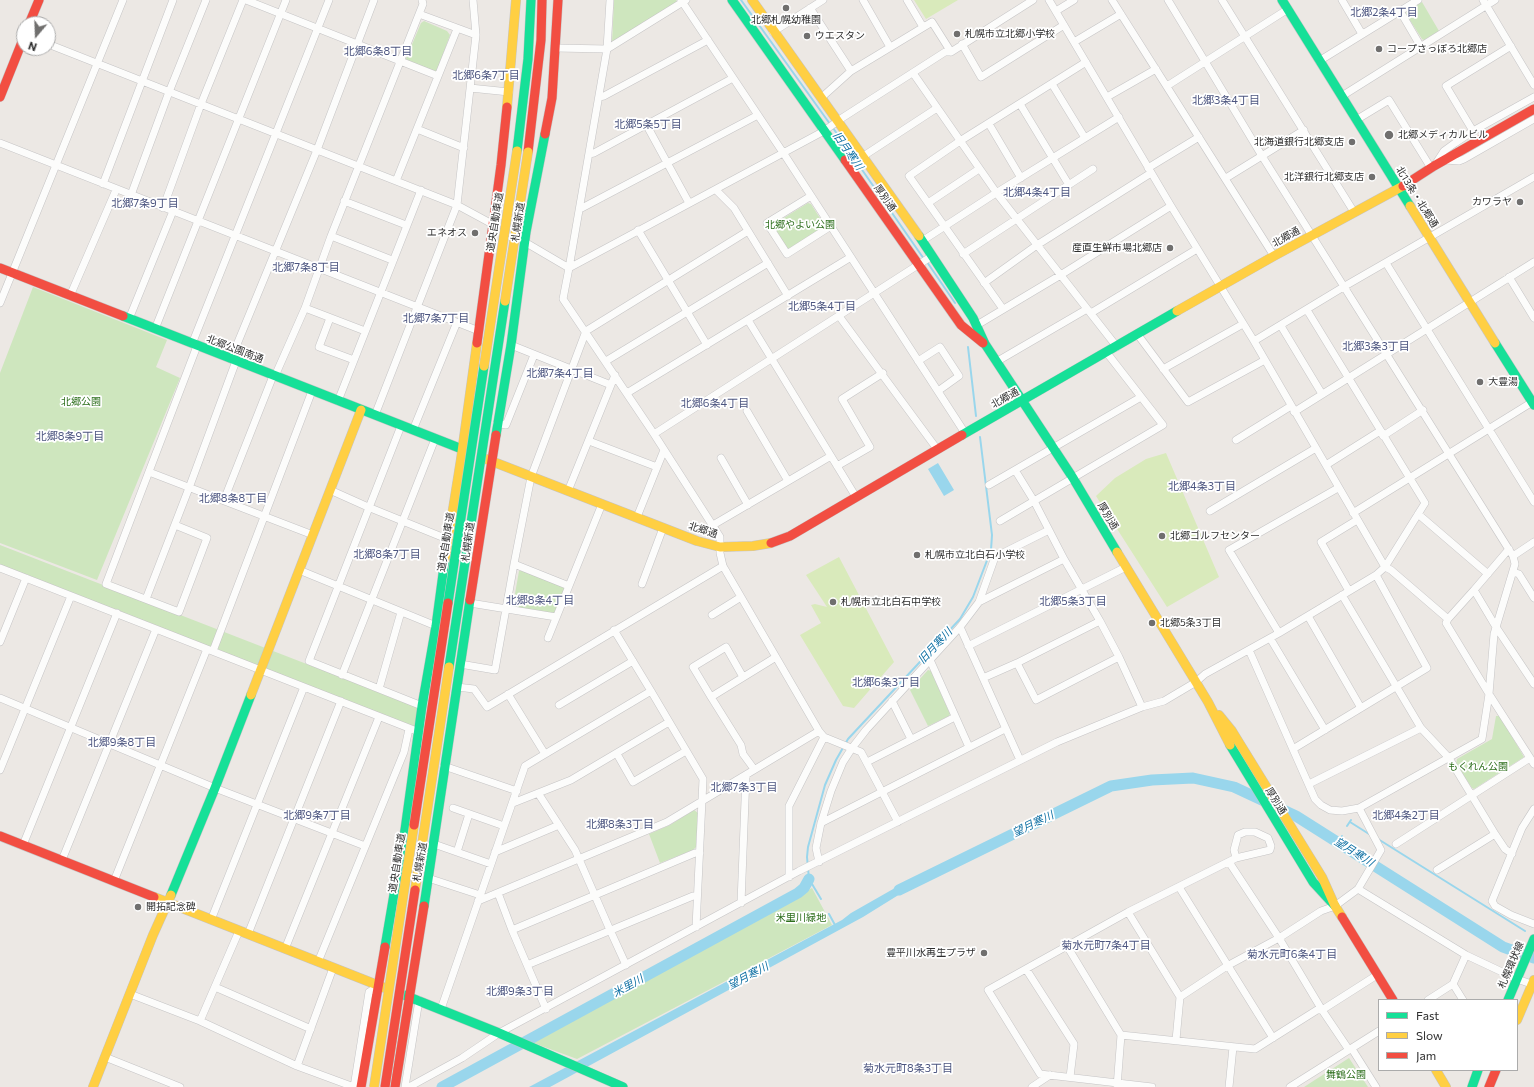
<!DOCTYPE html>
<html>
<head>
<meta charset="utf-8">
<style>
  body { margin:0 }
  #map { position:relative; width:1534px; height:1087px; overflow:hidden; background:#ece8e4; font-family:Commissioner,sans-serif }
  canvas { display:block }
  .legend { position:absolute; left:1378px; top:999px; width:140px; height:72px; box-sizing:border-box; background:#fff; border:1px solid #ababab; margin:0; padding:5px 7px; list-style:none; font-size:12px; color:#2e2e2e }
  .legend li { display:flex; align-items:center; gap:8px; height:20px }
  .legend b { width:20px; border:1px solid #ababab }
  .north { position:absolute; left:16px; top:16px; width:40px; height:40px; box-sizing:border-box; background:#fff; border:1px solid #ababab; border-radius:50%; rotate:199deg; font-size:11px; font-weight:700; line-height:16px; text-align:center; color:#2e2e2e }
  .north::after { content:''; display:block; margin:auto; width:14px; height:18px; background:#706f6e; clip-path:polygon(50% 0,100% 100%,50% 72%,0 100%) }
</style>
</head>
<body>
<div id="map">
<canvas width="1534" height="1087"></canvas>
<ul class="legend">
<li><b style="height:5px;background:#16e098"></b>Fast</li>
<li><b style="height:5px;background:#ffcf43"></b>Slow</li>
<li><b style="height:5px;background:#f24e42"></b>Jam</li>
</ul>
<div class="north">N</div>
</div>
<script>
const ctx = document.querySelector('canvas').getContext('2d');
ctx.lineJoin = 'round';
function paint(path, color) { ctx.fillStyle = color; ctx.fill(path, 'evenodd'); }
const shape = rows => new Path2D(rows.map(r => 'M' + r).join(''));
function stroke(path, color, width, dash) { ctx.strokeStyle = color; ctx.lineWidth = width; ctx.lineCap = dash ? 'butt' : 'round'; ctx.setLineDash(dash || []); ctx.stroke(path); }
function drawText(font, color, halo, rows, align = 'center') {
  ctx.font = font + ' Commissioner,"Noto Sans JP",sans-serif'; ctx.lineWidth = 3.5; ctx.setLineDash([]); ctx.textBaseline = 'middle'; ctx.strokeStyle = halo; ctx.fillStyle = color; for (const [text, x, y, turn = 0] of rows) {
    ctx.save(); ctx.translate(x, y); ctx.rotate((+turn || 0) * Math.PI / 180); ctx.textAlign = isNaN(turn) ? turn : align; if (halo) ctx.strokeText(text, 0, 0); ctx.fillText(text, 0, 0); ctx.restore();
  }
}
paint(shape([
  [614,0,676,0,677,1,676,5,612,43],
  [1422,2,1439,31,1424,40,1422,39,1406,14,1407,11],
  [424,21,447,31,450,35,437,71,434,73,405,61,421,23],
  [808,203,811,204,825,226,789,249,787,248,773,227,774,224],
  [33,287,167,340,156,367,180,378,97,580,0,543,0,373],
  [0,545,420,708,415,728,0,566],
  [519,571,524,571,564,587,565,591,555,615,515,608,513,605],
  [928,670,931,671,950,714,949,716,928,726,910,690],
  [1496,716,1500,716,1524,757,1474,789,1472,788,1456,764,1457,759,1492,739],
  [694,810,698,813,696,847,693,850,660,863,649,834,670,825],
  [812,888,832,925,577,1059,531,1042],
  [1349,1058,1368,1087,1304,1087]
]), '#cee6be');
paint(shape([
  [914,0,958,0,926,19],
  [1166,453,1219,577,1167,607,1096,496,1115,478,1146,459],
  [839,557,894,662,854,708,843,706,800,635,821,623,811,605,815,604,827,607,806,575]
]), '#d9eabb');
paint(shape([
  [938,463,954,490,944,496,928,469],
  [909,880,913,886,863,917,550,1087,529,1087,842,920,851,913]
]), '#99d6ec');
stroke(shape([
  [741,0,830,124],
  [833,128,924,259],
  [927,262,955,303],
  [968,347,976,416],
  [1350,822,1369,834],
  [1347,826,1351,820],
  [1378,839,1525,931],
  [1338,842,1342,836],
  [821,899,809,879,807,857,808,847,825,785,836,760,848,739,960,619,973,597,986,563,991,550,992,535,980,437],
  [829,914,835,925],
  [1516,952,1520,942]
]), '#99d6ec', 2);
stroke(shape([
  [899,890,1111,786,1152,780,1193,778,1234,787,1296,816,1503,947,1534,958],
  [442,1087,798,893,804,888,809,879]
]), '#99d6ec', 11);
const street = shape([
  [246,0,438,76],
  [681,0,784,154,965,433],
  [863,0,890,47],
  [907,0,923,27],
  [1112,0,1274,256],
  [1168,0,1262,156,1513,556,1515,564,1494,634,1489,694,1482,739,1359,808,1342,811,1330,810,1321,805,1315,799,1249,650],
  [1222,0,1354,212],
  [1342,0,1362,34],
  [1483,0,1534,85],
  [810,8,851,71],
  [1056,11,1074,0],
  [1400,11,1421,47],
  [419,14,476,35],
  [773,32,823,0],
  [1074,42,1121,14],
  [48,44,457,205,494,225],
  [962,44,981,77,1064,25],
  [556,48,607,49,686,0],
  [1319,61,1418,0],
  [913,73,998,195,1117,347],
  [1052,84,1085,138],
  [1167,86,1288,9],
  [470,88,509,92],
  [1342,96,1495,0],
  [599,97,604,96,708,40],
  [1107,97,1156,69],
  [821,98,851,71,932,22,951,52],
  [1020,104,1069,185],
  [1356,120,1389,100,1431,168],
  [646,124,689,203],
  [989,124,1021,178],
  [417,129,464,148],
  [1473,131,1446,86,1511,46],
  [0,143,479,331],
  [589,154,594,153,733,78],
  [862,157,937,108],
  [1446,160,1459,161,1464,159,1534,119],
  [1435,165,1444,151,1455,143,1473,131,1534,97],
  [1148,168,1199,137],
  [1226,178,1304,130],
  [396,181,457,29],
  [103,184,173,0],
  [716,190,734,208,788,296],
  [131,195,169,92,206,0],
  [811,196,767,223,787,254,831,226],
  [344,201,406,225],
  [928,203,979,169],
  [163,208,201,104,243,0],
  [580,209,758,115],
  [638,230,707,345],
  [331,236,392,260],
  [523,241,569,268,563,299,654,434,720,537,720,553,723,566,819,731,824,737,861,752,898,822],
  [922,241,996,193,1119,117],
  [963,254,1093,169],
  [1386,263,1534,502],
  [569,268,824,131,842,118,945,52,951,52,1033,0],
  [569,268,607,49,610,0],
  [1509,277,1534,318],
  [984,283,1037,245,1151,173],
  [70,296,116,190],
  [0,303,123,0],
  [305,308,365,331],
  [1003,309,909,176,960,141,1086,62],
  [1307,310,1425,503,1385,567,1391,570,1448,619],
  [1091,313,1197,249],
  [839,316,937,449],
  [330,318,319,347,354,360],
  [129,319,173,211],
  [748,320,856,497],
  [977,325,1059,276,1171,206],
  [1281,326,1322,394],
  [155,329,286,0],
  [1138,335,1188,402,1265,360],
  [1254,341,1345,286,1534,177],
  [192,344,329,0],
  [511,345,611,385],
  [231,359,317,150,374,0],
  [606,361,768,263],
  [918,361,940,347,959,376,938,391],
  [996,362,1087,309],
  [1163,369,1243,324],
  [275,376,305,308,331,236,423,4,422,0],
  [627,393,851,257],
  [338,401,421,190],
  [747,411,788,481],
  [1294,412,1534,262],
  [375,415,457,205,476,35,473,0],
  [497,423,506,425,534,355],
  [401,426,309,661,422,706],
  [413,430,457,322],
  [654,434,932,256],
  [1236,440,1291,406],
  [589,441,657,467],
  [721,458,748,505],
  [1326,465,1380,431,1383,436,1423,410],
  [837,466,870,447,842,399,883,373],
  [1015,470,1034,501,1064,559,1100,621,1119,657,1142,707],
  [149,472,313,535],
  [989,485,1141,397],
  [330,490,368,507,447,539],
  [568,491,615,375],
  [224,500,273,376],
  [1210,511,1316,448],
  [1353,513,1534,401],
  [1418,514,1488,574],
  [637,517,664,450],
  [1000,521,1163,425,1107,353],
  [175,525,207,538,179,612,106,584,197,346],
  [713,525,831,456],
  [1509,549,1474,590,1448,619,1446,623,1489,694,1534,764],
  [1513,556,1534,542],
  [514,564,569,586],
  [0,568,419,732],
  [299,570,436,626],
  [1513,572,1519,574,1534,598],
  [642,584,663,528],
  [1474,590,1496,627,1534,684],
  [1349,591,1321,542,1357,520],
  [1342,595,1421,728,1449,758,1495,834,1505,849,1512,854],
  [146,599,189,488,236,361],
  [979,602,1064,559],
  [470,603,556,617],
  [712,615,741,597],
  [1308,616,1361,708],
  [960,627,1020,760],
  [614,630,651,691,703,779,696,927],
  [1279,633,1229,550,1338,488],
  [548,638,602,504],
  [1270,638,1325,730],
  [0,642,26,578],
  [968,646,1126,567],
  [213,651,312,391],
  [930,660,969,747],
  [1017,663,1036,700,1119,657],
  [460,664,495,670,514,564,531,477,586,331,748,231],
  [342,675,435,439],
  [983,678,1017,663,1100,621],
  [457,687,474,689,487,707,723,566],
  [379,689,401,612],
  [508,694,545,754],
  [711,697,693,667,726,647,743,677],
  [0,698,215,788,365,846],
  [892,701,911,739],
  [559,705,633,661],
  [1293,749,1427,668,1376,575],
  [617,754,633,782,686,751],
  [867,762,955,717],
  [444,766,517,791],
  [754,769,743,754,741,745,711,697,776,657],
  [0,770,71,596],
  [1309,784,1421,728],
  [538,793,575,850,610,930,626,965],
  [513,803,571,780,669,722],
  [453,808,504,826],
  [1534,809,1522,828,1492,901,1495,906,1511,915,1534,924],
  [821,823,1005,729],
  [434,844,491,864],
  [1396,844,1530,758],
  [23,845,117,613],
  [457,852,469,814],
  [495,852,559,825],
  [62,860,156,629],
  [819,862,816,848,821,823,831,791,843,762,852,748,866,730,960,627,979,602,995,557,1049,530],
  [1229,862,1279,938,1322,1010,1349,1050],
  [1437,870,1495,834],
  [789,877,789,806,824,737],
  [428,878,480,895],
  [114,881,207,649],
  [1179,887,1273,1038],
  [1358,889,1466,955,1517,979,1534,985],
  [498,893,512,930,546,1009],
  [478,901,667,822,819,731],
  [741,903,746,775],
  [1128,912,1180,997],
  [211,920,304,687],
  [512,930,695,853,700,853],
  [248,934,341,701],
  [1067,946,1121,1035,1117,1087],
  [285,949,379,717],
  [318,962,404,752,409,729],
  [527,965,693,896,697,896],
  [1026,969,1074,1044,1070,1077],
  [1453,984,1466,955],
  [215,987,311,1029],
  [130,994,200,1021,297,1066,354,1087],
  [1428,1000,1453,984,1463,1000],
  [441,1009,525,766,651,691],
  [200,1021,239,931],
  [1121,1035,1255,1049,1317,1010,1322,1010,1377,975],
  [1176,1040,1180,997,1227,966,1279,938,1321,911,1335,906,1358,889,1381,850,1359,808],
  [1352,1049,1376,1087],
  [105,1057,180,1087],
  [297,1066,333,968],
  [354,1087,369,992,379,986],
  [405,1087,419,1000],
  [409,1087,462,1058,499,1033,799,871,1057,742,1142,707,1164,701,1196,682,1205,674,1279,633,1376,575,1385,567,1254,341,1171,206,1049,0],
  [1032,1087,1050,1075],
  [1152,1087,1040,1074,988,990,1128,912,1236,858,1270,850,1271,846,1268,838,1255,832,1245,832,1238,835,1234,850,1236,858],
  [1229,1087,1233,1047],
  [1290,1087,1379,1031]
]);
const fast = shape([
  [732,0,845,160],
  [1282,0,1410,206],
  [517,151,528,59,531,0],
  [919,236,973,318,985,344,1073,478,1117,552],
  [123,316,467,451],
  [1495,343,1534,405],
  [496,435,511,345,526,232,545,134],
  [962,435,1177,311],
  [1230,745,1313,882,1335,906],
  [171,895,215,788,251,695],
  [424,906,470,600],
  [385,947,405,830,422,706,436,626,445,559],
  [404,995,499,1033,623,1087],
  [1508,1000,1534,939],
  [1472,1087,1478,1070]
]);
const slow = shape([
  [752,0,919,236],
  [507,107,516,0],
  [1410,206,1495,343],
  [1177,311,1274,256,1403,186],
  [486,459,697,541,720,547,753,546,771,543],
  [1117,552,1208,702,1230,745],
  [445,559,461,459,477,343],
  [251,695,361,410],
  [1219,715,1232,731,1322,877,1335,906,1342,917],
  [154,897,385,988],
  [1517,1020,1534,980],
  [1436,1070,1446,1087],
  [93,1087,153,935,171,895]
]);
const jam = shape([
  [29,24,39,0],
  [0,97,24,37],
  [545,134,552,98,558,0],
  [528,152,541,40,542,0],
  [845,160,961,325,983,343],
  [1403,186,1434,166,1534,109],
  [0,268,123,316],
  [477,343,501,165,507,107],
  [771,543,790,536,962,435],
  [470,600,496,435],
  [0,836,154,897],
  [1342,917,1393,1000],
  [361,1087,385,947],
  [395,1087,424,906],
  [1489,1087,1496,1070]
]);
stroke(street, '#c5c4c5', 8);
stroke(fast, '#c5c4c5', 10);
stroke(slow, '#c5c4c5', 10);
stroke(jam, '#c5c4c5', 10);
stroke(street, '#fcfcfb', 7);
stroke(fast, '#16e098', 9);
stroke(slow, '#ffcf43', 9);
stroke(jam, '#f24e42', 9);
const fastBridge = shape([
  [448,603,484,366],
  [449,667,505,301]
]);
const slowBridge = shape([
  [505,301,528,152],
  [484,366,517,151],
  [415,890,449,667],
  [374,1087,414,825]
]);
const jamBridge = shape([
  [414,825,448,603],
  [385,1087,415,890]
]);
stroke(fastBridge, '#c6c5c4', 10, []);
stroke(slowBridge, '#c6c5c4', 10, []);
stroke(jamBridge, '#c6c5c4', 10, []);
stroke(fastBridge, '#16e098', 9);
stroke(slowBridge, '#ffcf43', 9);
stroke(jamBridge, '#f24e42', 9);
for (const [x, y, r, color] of [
  [786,8,4,"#706f6e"],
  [957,34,4,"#706f6e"],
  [807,36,4,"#706f6e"],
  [1379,49,4,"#706f6e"],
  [1389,135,5,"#706f6e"],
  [1352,142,4,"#706f6e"],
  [1372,177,4,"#706f6e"],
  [1520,202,4,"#706f6e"],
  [475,233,4,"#706f6e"],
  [1170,248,4,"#706f6e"],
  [1480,382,4,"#706f6e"],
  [1162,536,4,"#706f6e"],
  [917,555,4,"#706f6e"],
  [833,602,4,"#706f6e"],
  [1152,623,4,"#706f6e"],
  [138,907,4,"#706f6e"],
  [984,953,4,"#706f6e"]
]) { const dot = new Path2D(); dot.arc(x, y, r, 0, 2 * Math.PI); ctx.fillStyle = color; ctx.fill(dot); stroke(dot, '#fff', 1.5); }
drawText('10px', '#2e2e2e', '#fff', [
  ["北郷札幌幼稚園",786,20,"center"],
  ["札幌市立北郷小学校",965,34],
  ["ウエスタン",815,36],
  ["コープさっぽろ北郷店",1387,49],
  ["北郷メディカルビル",1398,135],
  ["北海道銀行北郷支店",1344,142,"right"],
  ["北洋銀行北郷支店",1364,177,"right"],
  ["カワラヤ",1512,202,"right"],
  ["エネオス",467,233,"right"],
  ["産直生鮮市場北郷店",1162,248,"right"],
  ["大豊湯",1488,382],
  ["北郷ゴルフセンター",1170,536],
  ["札幌市立北白石小学校",925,555],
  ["札幌市立北白石中学校",841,602],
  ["北郷5条3丁目",1160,623],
  ["開拓記念碑",146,907],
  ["豊平川水再生プラザ",976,953,"right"]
], 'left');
drawText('10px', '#2e2e2e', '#fff', [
  ["北13条・北郷通",1417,197,58],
  ["厚別通",885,198,55],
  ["道央自動車道",495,222,-81],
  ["札幌新道",518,222,-81],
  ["北郷通",1286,237,-29],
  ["北郷公園南通",235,349,21],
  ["北郷通",1005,398,-29],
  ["厚別通",1108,516,59],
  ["北郷通",703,530,18],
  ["道央自動車道",446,542,-81],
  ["札幌新道",468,542,-82],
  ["厚別通",1276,801,58],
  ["札幌新道",420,862,-80],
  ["道央自動車道",397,863,-81],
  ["札幌環状線",1511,965,-67]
]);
drawText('10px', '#2c6e1b', '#fff', [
  ["北郷やよい公園",800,225],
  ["北郷公園",81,402],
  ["もくれん公園",1478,767],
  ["米里川緑地",801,918],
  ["舞鶴公園",1346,1075]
]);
drawText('11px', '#4d5680', '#fff', [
  ["北郷2条4丁目",1384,12],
  ["北郷6条8丁目",378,51],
  ["北郷6条7丁目",486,75],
  ["北郷3条4丁目",1226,100],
  ["北郷5条5丁目",648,124],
  ["北郷4条4丁目",1037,192],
  ["北郷7条9丁目",145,203],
  ["北郷7条8丁目",306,267],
  ["北郷5条4丁目",822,306],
  ["北郷7条7丁目",436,318],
  ["北郷3条3丁目",1376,346],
  ["北郷7条4丁目",560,373],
  ["北郷6条4丁目",715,403],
  ["北郷8条9丁目",70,436],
  ["北郷4条3丁目",1202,486],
  ["北郷8条8丁目",233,498],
  ["北郷8条7丁目",387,554],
  ["北郷8条4丁目",540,600],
  ["北郷5条3丁目",1073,601],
  ["北郷6条3丁目",886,682],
  ["北郷9条8丁目",122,742],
  ["北郷7条3丁目",744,787],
  ["北郷9条7丁目",317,815],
  ["北郷4条2丁目",1406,815],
  ["北郷8条3丁目",620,824],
  ["菊水元町7条4丁目",1106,945],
  ["菊水元町6条4丁目",1292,954],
  ["北郷9条3丁目",520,991],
  ["菊水元町8条3丁目",908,1068]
]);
drawText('italic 11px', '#0d6fa3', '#fff', [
  ["旧月寒川",848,151,55],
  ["旧月寒川",935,646,-47],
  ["望月寒川",1033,824,-26],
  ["望月寒川",1354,852,32],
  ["望月寒川",748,976,-28],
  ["米里川",628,986,-29]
]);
</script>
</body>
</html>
